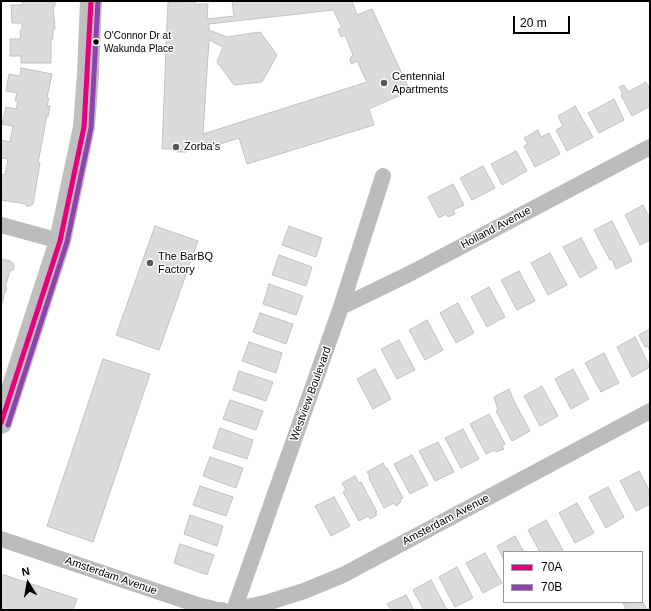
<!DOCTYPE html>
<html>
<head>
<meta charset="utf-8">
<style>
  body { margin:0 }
  #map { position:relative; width:651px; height:611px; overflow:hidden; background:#fff; font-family:Arial,sans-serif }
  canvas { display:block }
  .frame { position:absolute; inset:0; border:2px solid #000; pointer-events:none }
  .legend { position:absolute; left:503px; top:551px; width:140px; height:52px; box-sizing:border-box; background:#fff; border:1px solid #999; margin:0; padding:5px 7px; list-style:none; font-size:12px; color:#000 }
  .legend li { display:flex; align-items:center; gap:8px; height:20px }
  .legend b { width:20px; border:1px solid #999 }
  .north { position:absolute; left:8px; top:563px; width:40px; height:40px; -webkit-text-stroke:3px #fff; paint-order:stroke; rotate:349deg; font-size:11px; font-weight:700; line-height:16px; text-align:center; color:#000 }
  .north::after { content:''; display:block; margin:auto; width:14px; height:18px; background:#000; clip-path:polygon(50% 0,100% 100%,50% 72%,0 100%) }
  .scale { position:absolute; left:513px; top:16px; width:57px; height:18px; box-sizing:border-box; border:2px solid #000; border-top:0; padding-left:5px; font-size:12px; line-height:14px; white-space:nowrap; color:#000; -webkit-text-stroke:3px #fff; paint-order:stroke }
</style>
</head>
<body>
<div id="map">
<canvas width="651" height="611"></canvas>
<div class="frame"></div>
<ul class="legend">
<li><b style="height:5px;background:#e5007d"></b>70A</li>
<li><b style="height:5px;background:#8e44ad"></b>70B</li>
</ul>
<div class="north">N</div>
<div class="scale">20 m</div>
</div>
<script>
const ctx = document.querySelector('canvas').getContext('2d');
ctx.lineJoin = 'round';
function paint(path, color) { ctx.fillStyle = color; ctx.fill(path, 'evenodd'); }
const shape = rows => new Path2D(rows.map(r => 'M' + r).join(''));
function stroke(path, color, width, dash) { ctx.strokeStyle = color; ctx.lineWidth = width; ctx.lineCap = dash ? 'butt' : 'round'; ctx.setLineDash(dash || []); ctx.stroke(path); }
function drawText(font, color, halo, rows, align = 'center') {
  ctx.font = font + ' Arial,sans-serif'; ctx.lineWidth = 3; ctx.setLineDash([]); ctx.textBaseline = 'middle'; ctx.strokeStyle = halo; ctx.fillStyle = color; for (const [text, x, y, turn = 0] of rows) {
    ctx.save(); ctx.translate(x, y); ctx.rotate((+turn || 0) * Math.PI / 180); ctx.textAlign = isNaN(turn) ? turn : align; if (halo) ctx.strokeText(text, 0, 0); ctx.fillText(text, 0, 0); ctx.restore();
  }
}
const building = shape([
  [22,1,55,1,55,6,53,6,55,29,53,29,53,39,51,39,51,63,21,63,21,56,10,56,10,39,21,39,20,30,22,30,22,23,12,23,11,5,22,5,22,1],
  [186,1,195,1,194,4,208,4,207,19,234,16,232,1,352,1,357,15,372,9,410,91,369,109,374,125,247,164,239,138,201,150,186,150,186,152,177,152,177,149,162,149,168,2,186,2,186,1],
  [333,10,342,27,338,29,341,37,345,35,353,55,350,58,351,64,357,61,367,82,203,134,209,40,223,47,217,62,234,85,262,82,277,55,260,32,227,37,209,30,209,24,333,10],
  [21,68,52,74,47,98,49,98,47,106,50,106,48,116,47,115,38,163,40,163,33,204,30,206,26,206,26,204,1,200,2,192,1,191,1,174,5,175,8,159,1,158,1,140,10,142,13,126,2,124,6,107,16,109,18,101,15,101,17,93,6,91,9,74,20,76,21,68],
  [646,82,650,89,650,106,632,116,621,95,623,94,619,87,624,85,628,92,646,82],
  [614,99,624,120,599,133,588,113,614,99],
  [575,106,593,137,567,151,556,130,563,126,558,116,575,106],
  [538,130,541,137,549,133,560,154,535,167,524,146,528,144,524,138,538,130],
  [516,151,527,171,502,185,491,164,516,151],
  [483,166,495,188,472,200,460,178,483,166],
  [453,184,464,205,453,210,455,214,448,217,446,214,439,218,428,197,453,184],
  [643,205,650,219,650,240,640,245,625,215,643,205],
  [612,221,632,261,616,269,612,259,610,260,594,230,612,221],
  [155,226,198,241,159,350,116,335,155,226],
  [289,226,322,238,316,257,282,245,289,226],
  [581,238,597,268,580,278,563,247,581,238],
  [550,253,567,285,548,295,531,263,550,253],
  [279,255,312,267,306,286,272,275,279,255],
  [1,259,10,261,13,263,14,266,13,270,10,271,5,287,7,288,4,295,3,295,2,296,4,297,1,305,1,259],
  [519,271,535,301,517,310,501,280,519,271],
  [269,284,303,296,296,315,263,304,269,284],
  [489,287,505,317,487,327,471,297,489,287],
  [458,303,474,333,456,343,440,313,458,303],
  [260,313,293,324,286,344,253,332,260,313],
  [427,320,443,350,425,360,409,330,427,320],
  [650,329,650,351,647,346,645,347,639,335,650,329],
  [635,337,650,367,632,377,617,347,635,337],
  [399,340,415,370,397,379,381,349,399,340],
  [249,342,282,353,276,373,242,361,249,342],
  [604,353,619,383,601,392,585,363,604,353],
  [103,359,150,374,93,542,47,526,103,359],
  [375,369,391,399,373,409,357,379,375,369],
  [573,369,589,399,571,409,555,379,573,369],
  [239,371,273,382,266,401,233,390,239,371],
  [542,386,558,416,540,426,524,396,542,386],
  [509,389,514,401,530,431,512,441,496,411,498,410,494,397,509,389],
  [230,400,263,411,256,430,223,419,230,400],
  [489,414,505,444,502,446,504,449,496,452,495,450,486,454,470,424,489,414],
  [220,428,253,440,247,459,213,448,220,428],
  [463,429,479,459,461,468,445,438,463,429],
  [438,442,454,472,435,481,419,451,438,442],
  [412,455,428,485,410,494,394,464,412,455],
  [210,457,243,468,236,488,203,476,210,457],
  [383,463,386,469,387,468,403,498,400,500,401,502,396,506,394,503,384,508,369,478,370,477,367,472,383,463],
  [639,471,650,492,650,504,636,511,620,481,639,471],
  [355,476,359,483,361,482,377,512,375,513,377,515,370,519,368,516,359,521,343,492,346,490,342,483,355,476],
  [200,486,233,497,226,516,193,505,200,486],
  [608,487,624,517,606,528,589,497,608,487],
  [334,497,350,526,331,536,315,506,334,497],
  [577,503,594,533,575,543,559,513,577,503],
  [190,515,223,526,217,546,184,534,190,515],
  [546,520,563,550,560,552,540,552,528,530,546,520],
  [515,536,524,552,504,552,504,560,497,546,515,536],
  [180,544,214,555,207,575,174,563,180,544],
  [485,553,502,583,483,593,466,563,485,553],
  [457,567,473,598,455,607,439,577,457,567],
  [1,574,77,599,73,610,1,610,1,574],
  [431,580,447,610,424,610,413,590,431,580],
  [406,595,414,610,391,610,387,604,406,595],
  [642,601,647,610,625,610,626,609,623,603,642,601]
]);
paint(building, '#dbdbdb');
stroke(building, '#c2c2c2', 1);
stroke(shape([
  [1,225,60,241],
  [341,307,411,273,650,147],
  [1,539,198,605,217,610,222,610],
  [234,610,269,602,304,591,343,575,650,411],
  [234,610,341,307,383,176]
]), '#bcbcbc', 16);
stroke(shape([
  [1,423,60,241,84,127,88,73,91,1]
]), '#bfbfbf', 22);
stroke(shape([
  [1,423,60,241,84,127,91,1]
]), '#e5007d', 5);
stroke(shape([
  [8,425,67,242,91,128,98,1]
]), '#8e44ad', 5);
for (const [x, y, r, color] of [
  [96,42,3.5,"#000"],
  [384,83,4,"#595959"],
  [176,147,4,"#595959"],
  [150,263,4,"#595959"]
]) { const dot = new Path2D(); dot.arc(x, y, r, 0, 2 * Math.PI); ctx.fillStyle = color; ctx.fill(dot); stroke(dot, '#fff', 1.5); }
drawText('10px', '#000', '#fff', [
  ["O'Connor Dr at",104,36],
  ["Wakunda Place",104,49]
], 'left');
drawText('11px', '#000', '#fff', [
  ["Centennial",392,77],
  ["Apartments",392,90],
  ["Zorba's",184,147],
  ["The BarBQ",158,257],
  ["Factory",158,270]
], 'left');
drawText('11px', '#000', '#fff', [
  ["Holland Avenue",496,228,-28],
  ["Westview Boulevard",311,394,-70],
  ["Amsterdam Avenue",446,520,-28],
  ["Amsterdam Avenue",111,576,19]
]);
</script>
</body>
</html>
